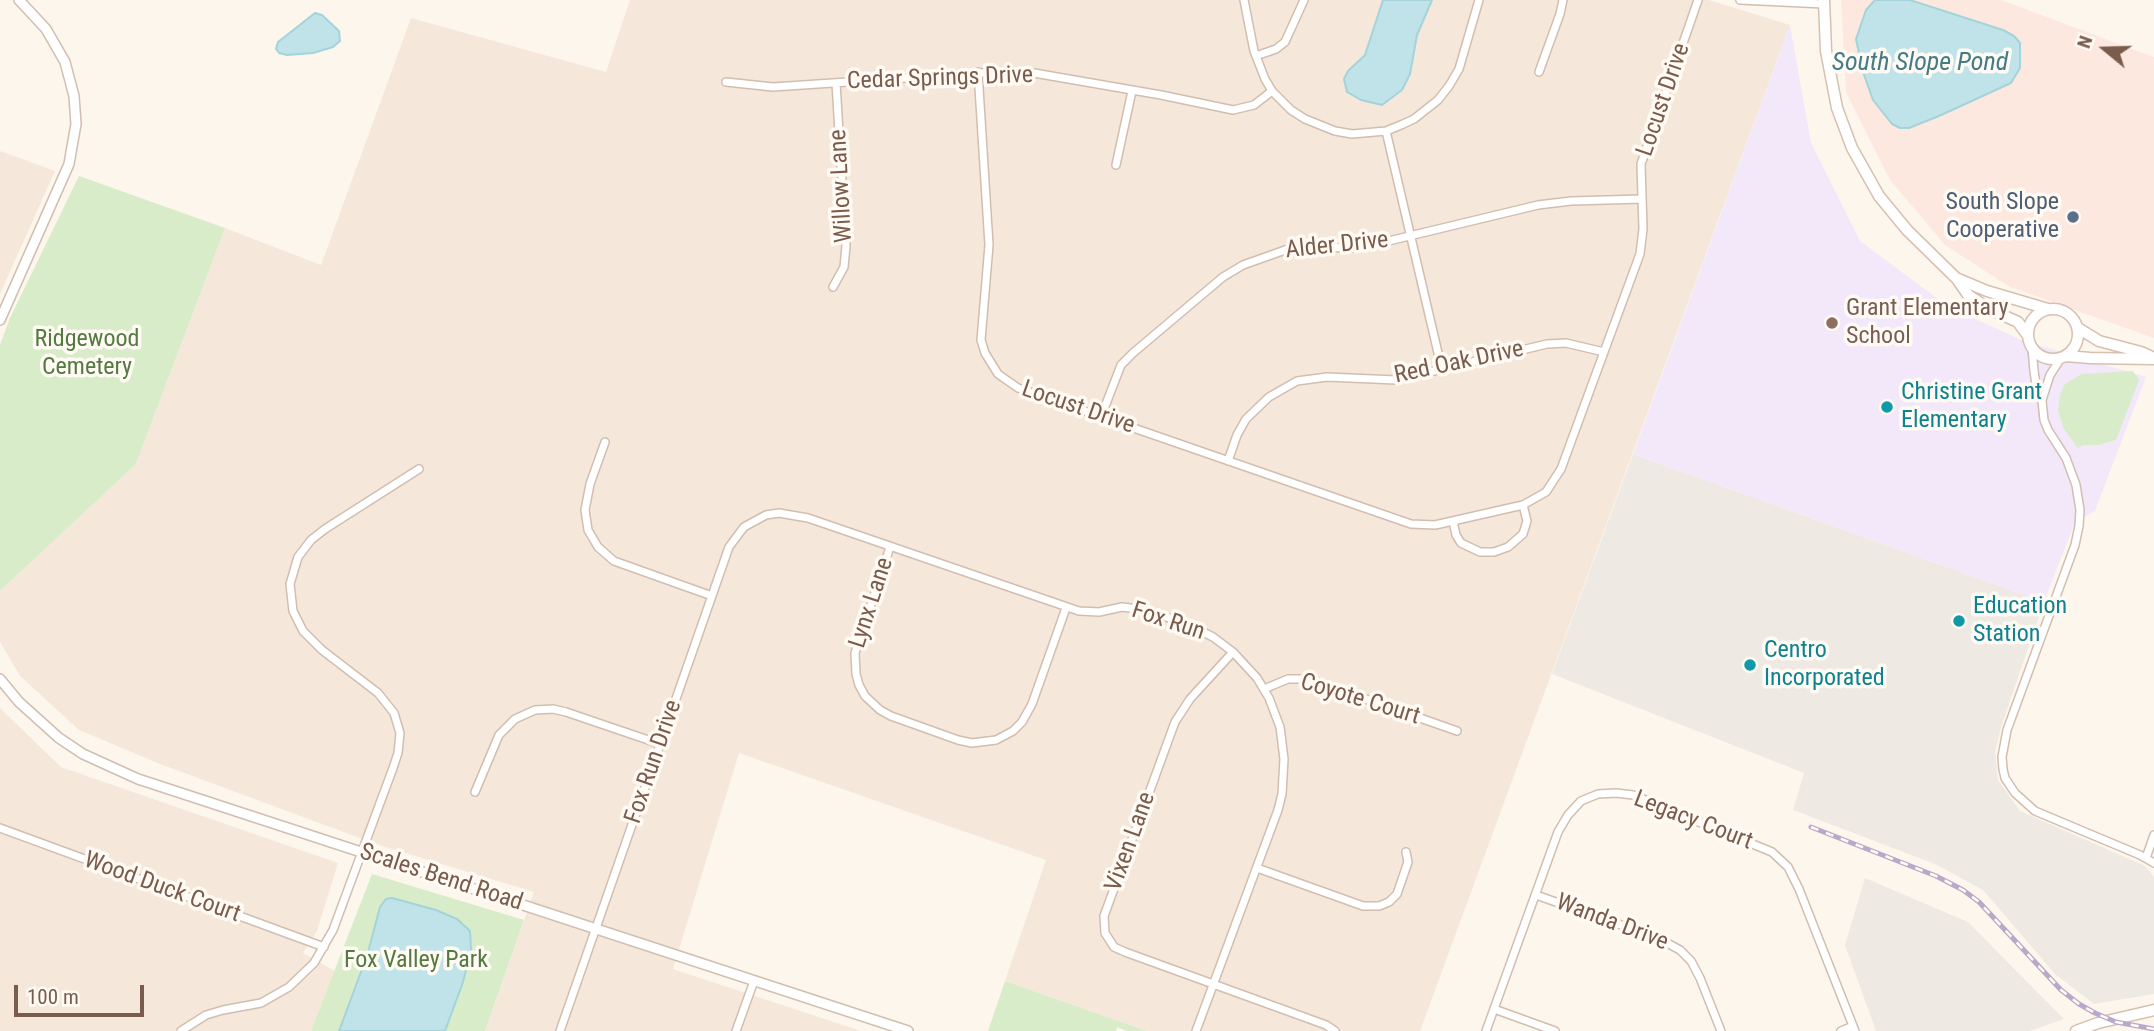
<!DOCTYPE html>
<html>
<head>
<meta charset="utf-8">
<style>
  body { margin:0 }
  #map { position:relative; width:2154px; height:1031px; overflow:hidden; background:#fdf6ec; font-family:"Roboto Condensed",sans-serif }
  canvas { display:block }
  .north { position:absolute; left:2070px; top:14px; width:70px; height:70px; -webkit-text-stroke:5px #fffaf3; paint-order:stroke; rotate:289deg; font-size:19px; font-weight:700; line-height:28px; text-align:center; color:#7a5c4d }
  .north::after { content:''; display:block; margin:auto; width:24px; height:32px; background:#7a5c4d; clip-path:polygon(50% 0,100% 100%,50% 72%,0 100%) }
  .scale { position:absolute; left:14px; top:985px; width:130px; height:32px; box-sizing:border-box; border:4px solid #7a5c4d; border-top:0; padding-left:9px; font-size:21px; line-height:24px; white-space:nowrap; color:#7a5c4d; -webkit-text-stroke:5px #fffaf3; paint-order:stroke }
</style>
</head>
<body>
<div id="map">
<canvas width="2154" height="1031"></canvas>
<div class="north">N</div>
<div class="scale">100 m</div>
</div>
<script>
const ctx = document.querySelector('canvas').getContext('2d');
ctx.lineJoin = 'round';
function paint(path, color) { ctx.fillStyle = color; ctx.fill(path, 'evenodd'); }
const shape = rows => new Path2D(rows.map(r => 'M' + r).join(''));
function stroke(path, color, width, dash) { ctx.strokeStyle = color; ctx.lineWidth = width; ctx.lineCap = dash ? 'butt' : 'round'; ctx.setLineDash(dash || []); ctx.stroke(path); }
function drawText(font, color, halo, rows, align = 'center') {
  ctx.font = font + ' "Roboto Condensed",sans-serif'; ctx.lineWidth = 7; ctx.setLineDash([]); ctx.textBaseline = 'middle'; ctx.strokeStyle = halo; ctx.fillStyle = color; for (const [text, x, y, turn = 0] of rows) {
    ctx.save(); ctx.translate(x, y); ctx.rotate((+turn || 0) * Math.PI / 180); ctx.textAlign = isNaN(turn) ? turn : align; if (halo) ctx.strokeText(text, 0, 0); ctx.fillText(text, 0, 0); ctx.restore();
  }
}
paint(shape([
  [630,0,1709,0,1790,25,1420,1031,1147,1031,1005,981,1046,860,739,753,673,969,861,1031,485,1031,534,892,376,844,160,764,79,730,20,676,0,642,0,591,136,464,225,228,321,265,411,18,606,72],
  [0,151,55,171,0,294],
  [0,708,61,767,338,863,317,931,303,953,335,971,311,1031,0,1031]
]), '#f5e8da');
paint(shape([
  [1841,0,2001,0,2154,57,2154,338,2010,287,1945,245,1890,180,1846,92]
]), '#fde8e0');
paint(shape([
  [1633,454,2044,602,2001,727,1995,752,1998,780,2020,811,2145,866,2154,877,2154,994,2094,1004,2055,974,1983,890,1935,864,1793,810,1804,773,1552,674],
  [1865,878,1968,922,2064,1019,2030,1031,1876,1031,1845,945]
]), '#efe9e4');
paint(shape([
  [1790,25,1811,143,1860,241,1946,305,2021,340,2146,377,2095,511,2075,522,2044,602,1633,454]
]), '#f3e8fa');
paint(shape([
  [79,176,225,228,136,464,0,591,0,345,10,318],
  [2133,371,2139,380,2116,440,2099,445,2083,445,2078,448,2064,429,2058,411,2060,395,2065,384,2082,374],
  [372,874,524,920,485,1031,311,1031],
  [1005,981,1147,1031,1127,1031,1117,1027,1116,1031,988,1031]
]), '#d8ecc9');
const water = shape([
  [1383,0,1432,0,1417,35,1410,74,1402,90,1382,105,1361,100,1347,92,1344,79,1348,71,1365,55,1383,0],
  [1875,0,1910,0,2003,30,2014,36,2020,43,2020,68,2011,83,1939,116,1909,128,1900,128,1892,124,1873,100,1863,72,1856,39,1866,10,1875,0],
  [315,13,322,15,339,31,340,41,333,47,313,53,287,55,279,53,276,49,278,42,315,13],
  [392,898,436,910,457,919,470,931,471,950,463,982,445,1031,339,1031,367,956,380,907,386,899,392,898]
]);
paint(water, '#bfe3e8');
stroke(water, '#a5d3da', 2);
const minor = shape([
  [1244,0,1254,51,1265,79,1272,91,1291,110,1305,119,1335,131,1352,134,1386,131,1401,125,1414,119,1438,100,1449,86,1459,69,1479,0],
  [1740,0,1824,4],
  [1256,56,1276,49,1285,42,1304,0],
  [978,72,989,245,981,340,985,353,998,374,1018,388,1411,524,1435,525,1523,505,1546,492,1561,469,1640,254,1643,229,1641,164,1698,0],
  [1539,72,1560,14,1563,0],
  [726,82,773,87,1011,71,1034,73,1161,95,1233,110,1254,105,1272,91],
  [1386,131,1442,370],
  [1116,165,1132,91],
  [833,287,844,267,846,246,836,83],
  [2032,348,2034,371,2037,392,2042,401,2044,420,2048,430,2066,458,2076,485,2080,510,2079,526,2075,545,2007,730,2002,757,2003,769,2005,778,2015,793,2035,811,2140,855,2154,863],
  [2042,400,2050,375,2061,358],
  [1101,417,1121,365,1133,353,1223,277,1243,265,1288,249,1313,247,1353,248,1372,245,1538,205,1571,201,1642,199],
  [605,442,590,484,585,510,588,530,598,547,614,561,712,596],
  [1228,461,1237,435,1246,419,1269,397,1297,381,1327,377,1396,380,1547,344,1566,343,1604,352],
  [1453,521,1456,535,1461,543,1480,552,1494,552,1508,547,1523,534,1527,521,1523,505],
  [890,547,855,653,856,674,859,685,865,696,880,710,891,716,958,740,972,743,996,740,1013,731,1022,722,1032,704,1066,608],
  [1233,652,1190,699,1175,722,1104,916,1105,933,1114,947,1125,952,1326,1025,1335,1031],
  [1264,689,1288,679,1309,679,1457,731],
  [475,792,499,735,515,719,535,710,553,709,566,712,660,744],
  [0,828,324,947],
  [2146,858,2154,835],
  [1257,868,1363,906,1379,906,1389,902,1397,894,1408,862,1406,852],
  [1536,895,1658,938,1680,950,1691,961,1700,978,1721,1031],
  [1494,1009,1555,1031],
  [181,1031,206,1015,223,1010,261,1003,289,987,314,963,333,930,393,768,398,753,400,733,394,713,378,693,322,650,303,631,293,611,290,584,298,557,311,540,325,529,419,469],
  [560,1031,729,547,744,527,766,515,779,513,808,518,1079,611,1099,612,1122,607,1146,610,1189,625,1213,637,1233,652,1257,678,1269,698,1280,727,1284,759,1282,794,1278,810,1196,1031],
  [736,1031,754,981],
  [1486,1031,1558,832,1568,815,1581,801,1598,794,1616,793,1633,795,1772,852,1788,867,1799,889,1855,1031],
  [1841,1031,1853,1026]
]);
const tertiary = shape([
  [0,320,69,164,76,124,74,96,65,62,46,29,19,0],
  [0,679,19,702,59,738,83,754,138,779,908,1031]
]);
const secondary = shape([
  [1824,0,1826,51,1837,108,1852,148,1879,196,1907,230,1956,278,1987,291,2048,309],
  [1957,279,1968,295,1989,309,2018,322,2028,336],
  '2028 334a25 25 0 1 1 50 0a25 25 0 1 1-50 0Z',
  [2078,328,2099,341,2141,352,2154,358],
  [2066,356,2090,358,2154,359],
  [2076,1031,2098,1023,2154,1010]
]);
stroke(minor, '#d1beb0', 10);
stroke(tertiary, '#d1beb0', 12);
stroke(secondary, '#d6c0b0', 13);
stroke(minor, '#fff', 7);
stroke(tertiary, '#fff', 9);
stroke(secondary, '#fff', 10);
const rail = shape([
  [1811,827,1936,876,1963,890,1979,902,2061,990,2079,1004,2095,1013,2116,1022,2154,1029]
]);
stroke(rail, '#b9a8c9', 5);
stroke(rail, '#fffaf3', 2.5, [8]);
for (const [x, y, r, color] of [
  [2073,217,7,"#5c6f8a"],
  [1832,323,7,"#8d6e63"],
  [1887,407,7,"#0f9aa8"],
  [1959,621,7,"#0f9aa8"],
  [1750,665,7,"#0f9aa8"]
]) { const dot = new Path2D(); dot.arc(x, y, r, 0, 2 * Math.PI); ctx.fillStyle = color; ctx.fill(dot); stroke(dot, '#fffaf3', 2.5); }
drawText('24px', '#7a5c4d', '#fffaf3', [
  ["Cedar Springs Drive",940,79,-2],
  ["Locust Drive",1664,100,-71],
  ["Willow Lane",842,186,-93],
  ["Alder Drive",1337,246,-6],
  ["Red Oak Drive",1459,363,-12],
  ["Locust Drive",1078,408,19],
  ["Lynx Lane",872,603,-72],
  ["Fox Run",1168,622,18],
  ["Coyote Court",1360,700,17],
  ["Fox Run Drive",654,762,-71],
  ["Legacy Court",1693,821,21],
  ["Vixen Lane",1131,842,-70],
  ["Scales Bend Road",441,878,18],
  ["Wood Duck Court",162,888,20],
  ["Wanda Drive",1612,923,21]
]);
drawText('24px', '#4e5e75', '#fffaf3', [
  ["South Slope",2059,203],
  ["Cooperative",2059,231]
], 'right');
drawText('24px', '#785e54', '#fffaf3', [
  ["Grant Elementary",1846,309],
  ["School",1846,337]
], 'left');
drawText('24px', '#537a41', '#fffaf3', [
  ["Ridgewood",87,340],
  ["Cemetery",87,368],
  ["Fox Valley Park",416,961]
]);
drawText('24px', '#0d838f', '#fffaf3', [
  ["Christine Grant",1901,393],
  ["Elementary",1901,421],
  ["Education",1973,607],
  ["Station",1973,635],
  ["Centro",1764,651],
  ["Incorporated",1764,679]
], 'left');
drawText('italic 26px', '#437c86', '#fffaf3', [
  ["South Slope Pond",1920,63]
]);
</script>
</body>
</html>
